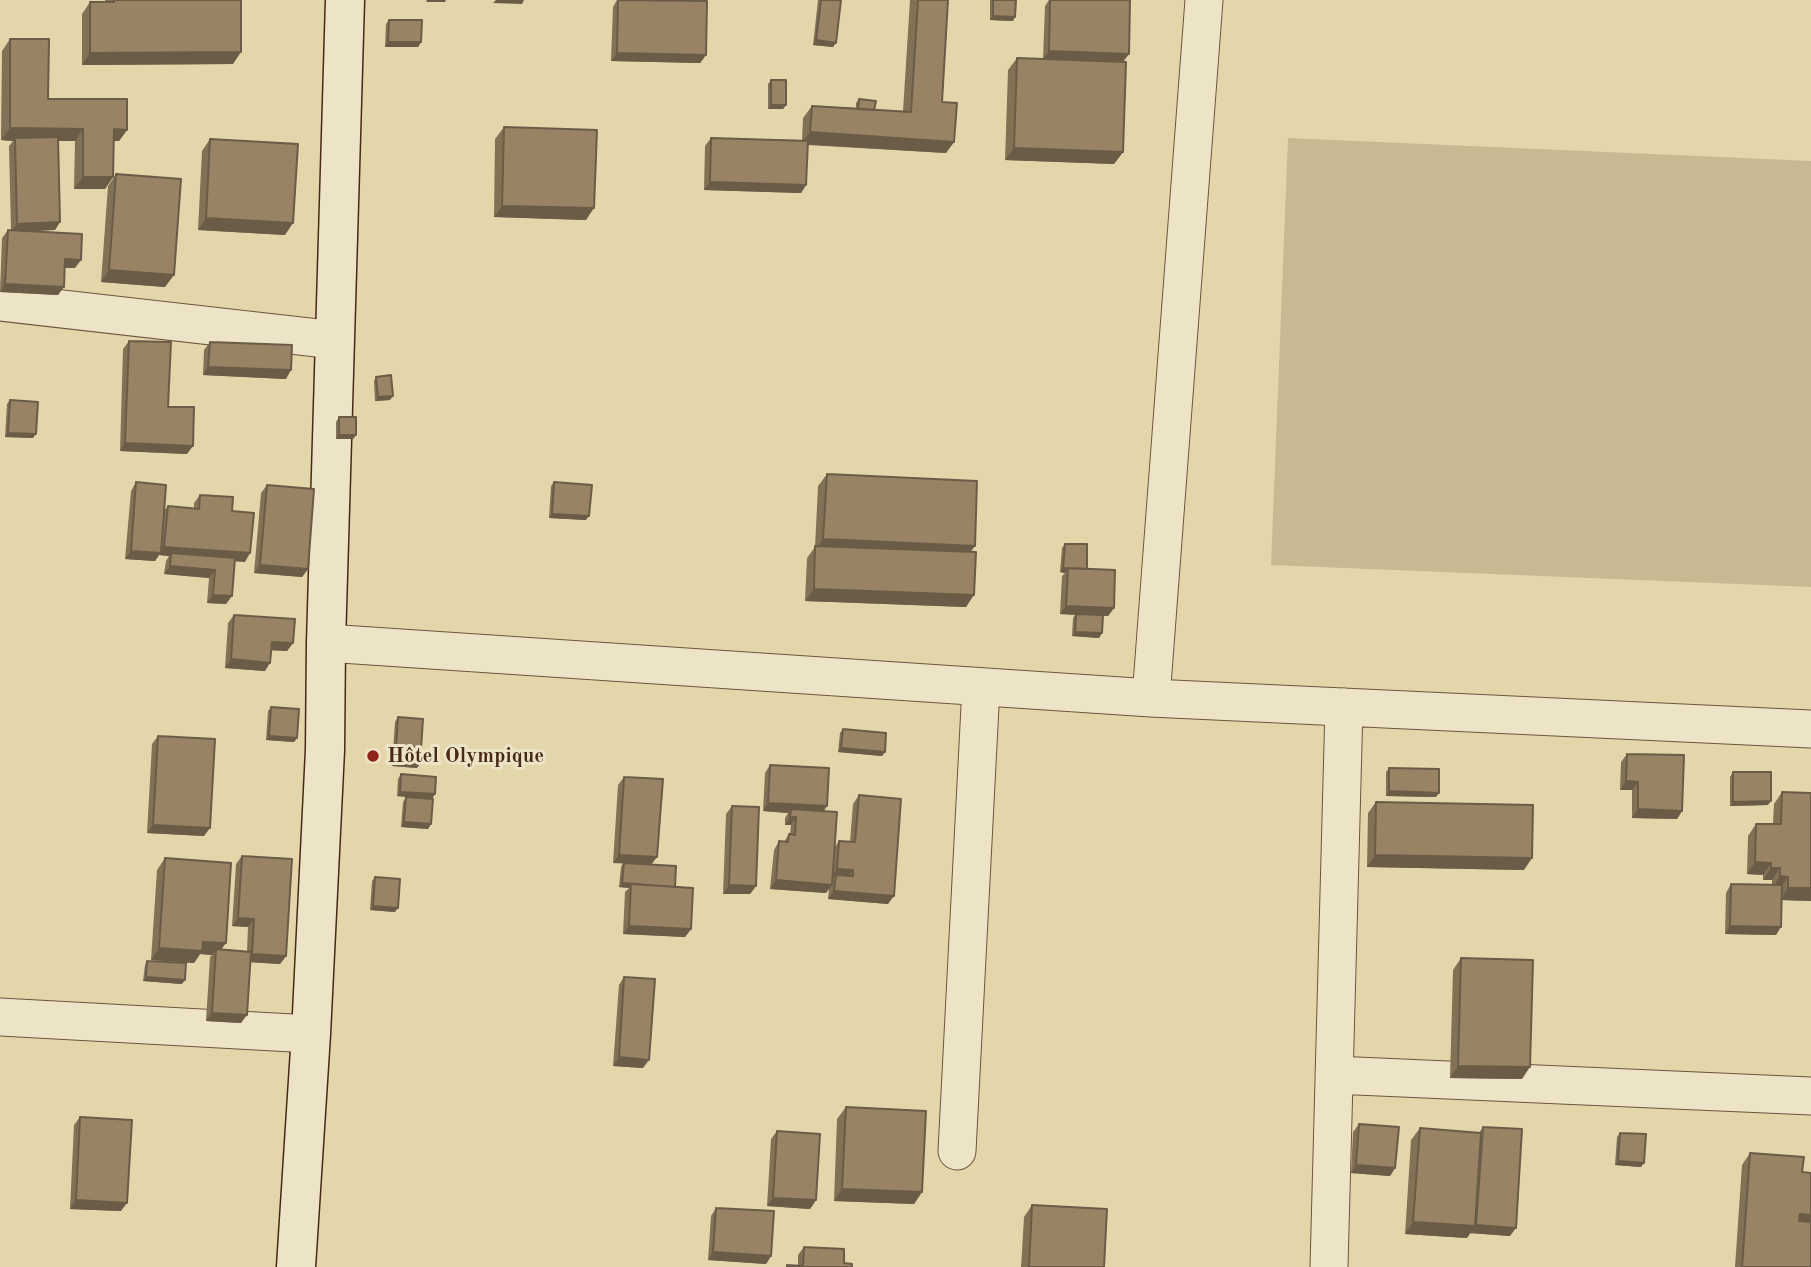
<!DOCTYPE html>
<html>
<head>
<meta charset="utf-8">
<style>
  body { margin:0 }
  canvas { display:block; background:#e3d6ab }
</style>
</head>
<body>
<canvas width="1811" height="1267"></canvas>
<script>
const ctx = document.querySelector('canvas').getContext('2d');
ctx.lineJoin = 'round';
function paint(path, color) { ctx.fillStyle = color; ctx.fill(path, 'evenodd'); }
const shape = rows => new Path2D(rows.map(r => 'M' + r).join(''));
function stroke(path, color, width, dash) { ctx.strokeStyle = color; ctx.lineWidth = width; ctx.lineCap = dash ? 'butt' : 'round'; ctx.setLineDash(dash || []); ctx.stroke(path); }
function drawText(font, color, halo, rows, align = 'center') {
  ctx.font = font + ' "Old Standard TT",serif'; ctx.lineWidth = 6; ctx.setLineDash([]); ctx.textBaseline = 'middle'; ctx.strokeStyle = halo; ctx.fillStyle = color; for (const [text, x, y, turn = 0] of rows) {
    ctx.save(); ctx.translate(x, y); ctx.rotate((+turn || 0) * Math.PI / 180); ctx.textAlign = isNaN(turn) ? turn : align; if (halo) ctx.strokeText(text, 0, 0); ctx.fillText(text, 0, 0); ctx.restore();
  }
}
paint(shape([
  [1288,138,1811,161,1811,587,1271,565]
]), '#c8b992');
const street = shape([
  [0,302,335,340],
  [326,643,1151,698,1811,729],
  [1151,698,1204,0],
  [0,1017,311,1034],
  [1334,1075,1811,1096],
  [957,1151,981,687],
  [1329,1267,1344,707]
]);
const secondary = shape([
  [296,1267,311,1034,325,750,326,643,345,0]
]);
stroke(street, '#6e543c', 39);
stroke(secondary, '#472917', 41);
stroke(street, '#ede4c8', 37);
stroke(secondary, '#ede4c8', 38);
paint(shape([
  [105,0,241,0,233,64,82,65,82,14,90,2,105,2],
  [617,0,674,0,706,55,700,63,611,61,613,7],
  [818,0,841,0,833,47,813,45],
  [910,0,948,0,942,102,954,142,946,153,807,145,806,185,801,193,704,190,705,146,711,138,802,140,803,118,812,106,856,108,856,103,859,99,874,110,903,111],
  [990,0,1016,0,1013,21,990,20],
  [1049,0,1130,0,1124,62,1123,152,1114,164,1005,160,1008,70,1017,58,1043,59,1045,6],
  [389,20,421,42,418,47,385,47,386,24],
  [10,39,48,99,127,130,119,141,114,141,113,177,105,189,74,189,75,141,58,141,60,222,55,230,33,231,75,268,65,268,58,295,0,292,2,238,8,230,11,230,9,146,13,141,1,140,2,51],
  [771,80,786,105,783,109,768,109,768,84],
  [504,127,586,220,494,217,495,139],
  [210,139,285,235,198,230,202,151],
  [116,174,165,287,101,282,108,186],
  [129,341,168,407,187,454,120,451,123,349],
  [210,342,286,379,203,375,204,350],
  [376,377,390,400,375,401,374,381],
  [10,400,33,438,5,437,7,404],
  [339,417,356,435,353,439,336,439,336,422],
  [827,474,970,552,966,607,805,601,807,558,815,547,818,486],
  [136,482,164,511,168,506,194,508,194,503,200,495,232,511,245,562,235,561,226,604,207,603,209,578,164,574,166,561,169,556,159,555,155,561,125,559,131,491],
  [554,482,586,520,549,518,551,486],
  [267,485,308,569,302,577,254,573,261,493],
  [1065,544,1087,569,1114,608,1108,616,1103,616,1102,633,1099,638,1072,636,1073,618,1075,615,1060,614,1062,576,1065,573,1060,572,1062,548],
  [234,615,293,643,287,651,271,650,265,671,225,668,228,623],
  [271,707,297,738,294,742,266,740,268,711],
  [398,717,417,768,392,766,395,722],
  [843,729,885,752,882,756,838,752,840,733],
  [158,736,204,836,147,833,152,744],
  [1627,754,1682,811,1677,819,1632,818,1632,790,1620,790,1621,762],
  [770,765,827,806,823,812,835,847,839,841,850,842,853,804,859,795,888,904,828,899,829,889,826,893,770,889,774,850,779,841,784,842,789,834,790,835,791,825,785,825,785,818,788,813,763,811,765,773],
  [1389,768,1436,797,1386,796,1386,772],
  [1733,772,1768,805,1730,806,1730,777],
  [401,774,432,799,397,796,398,779],
  [624,777,652,865,675,887,691,929,685,937,623,934,625,892,629,888,619,887,621,867,623,863,613,863,618,785],
  [1782,792,1811,793,1811,901,1782,900,1776,935,1725,934,1726,893,1731,884,1772,885,1772,880,1763,880,1763,875,1747,874,1748,836,1756,824,1773,824,1774,804],
  [406,797,431,824,428,829,401,827,403,802],
  [1376,802,1524,870,1367,867,1368,813],
  [732,806,756,886,750,894,723,894,726,814],
  [242,856,286,956,280,964,250,962,241,1023,206,1021,210,957,212,955,200,954,194,963,151,960,157,870,165,858,226,943,221,949,247,951,248,927,232,926,236,864],
  [375,877,395,912,370,910,372,881],
  [1461,958,1522,1079,1450,1078,1453,970],
  [147,961,182,984,143,981,145,965],
  [624,977,643,1068,613,1066,619,985],
  [846,1107,922,1192,914,1204,834,1201,837,1119],
  [80,1117,121,1211,70,1209,74,1125],
  [1359,1124,1395,1168,1390,1176,1351,1173,1353,1132],
  [1483,1127,1510,1236,1470,1233,1467,1238,1405,1234,1411,1140,1420,1128,1479,1133],
  [777,1131,816,1200,810,1209,767,1206,771,1139],
  [1620,1133,1641,1167,1615,1165,1617,1137],
  [1750,1153,1802,1172,1811,1267,1735,1267,1742,1165],
  [1032,1205,1104,1267,1021,1267,1024,1217],
  [716,1208,771,1256,766,1264,708,1260,711,1216],
  [804,1247,844,1263,852,1267,786,1267,787,1265,798,1266,798,1255]
]), '#837156');
paint(shape([
  [427,0,446,0,445,2,426,2],
  [496,0,524,0,522,4,493,3],
  [993,16,1015,17,1013,21,990,20],
  [816,40,836,43,833,47,813,45],
  [388,42,421,42,418,47,385,47],
  [1049,51,1129,54,1123,62,1043,59],
  [241,52,233,64,82,65,90,53],
  [617,53,706,55,700,63,611,61],
  [771,105,786,105,783,109,768,109],
  [10,128,83,129,75,141,15,141,15,138,13,141,1,140],
  [114,129,127,130,119,141,106,141],
  [810,132,954,142,946,153,801,144],
  [1014,148,1123,152,1114,164,1005,160],
  [83,177,113,177,105,189,74,189],
  [710,182,806,185,801,193,704,190],
  [502,206,594,208,586,220,494,217],
  [206,218,293,223,285,235,198,230],
  [60,222,55,230,11,232,17,224],
  [65,259,81,260,75,268,59,268],
  [109,270,174,275,165,287,101,282],
  [5,284,64,287,58,295,0,292],
  [208,367,291,370,286,379,203,375],
  [393,396,390,400,375,401,378,397],
  [8,433,36,434,33,438,5,437],
  [339,435,356,435,353,439,336,439],
  [125,443,193,446,187,454,120,451],
  [552,514,589,516,586,520,549,518],
  [823,539,975,546,966,558,815,551],
  [164,547,250,553,245,562,171,556,171,553,169,556,159,555,155,561,125,559,131,551,160,553],
  [260,565,308,569,302,577,254,573],
  [170,566,215,570,209,578,164,574],
  [1063,568,1068,568,1065,573,1060,572],
  [814,589,974,595,966,607,805,601],
  [213,595,232,596,226,604,207,603],
  [1066,606,1114,608,1108,616,1060,614],
  [1075,632,1102,633,1099,638,1072,636],
  [272,642,293,643,287,651,266,650],
  [231,659,270,663,265,671,225,668],
  [269,736,297,738,294,742,266,740],
  [841,748,885,752,882,756,838,752],
  [395,762,420,764,417,768,392,766],
  [1626,781,1638,782,1632,790,1620,790],
  [1389,791,1439,793,1436,797,1386,796],
  [400,792,435,794,432,799,397,796],
  [1771,801,1768,805,1730,806,1733,802],
  [768,803,827,806,821,814,791,809,788,813,763,811],
  [1638,809,1682,811,1677,819,1632,818],
  [790,817,796,817,791,825,785,825],
  [404,822,431,824,428,829,401,827],
  [153,825,210,828,204,836,147,833],
  [619,855,657,857,651,865,613,863],
  [1375,855,1532,858,1524,870,1367,867],
  [1755,862,1771,863,1763,875,1747,874],
  [1771,868,1780,868,1772,880,1763,880],
  [837,869,853,870,848,878,836,875,834,877,831,877],
  [1780,876,1788,877,1780,889,1772,888],
  [776,880,832,885,826,893,770,889],
  [622,883,675,887,631,884,629,888,619,887],
  [729,885,756,886,750,894,723,894],
  [1788,888,1811,888,1811,901,1780,900],
  [834,891,894,896,888,904,828,899],
  [373,906,398,908,395,912,370,910],
  [238,918,254,919,248,927,232,926],
  [629,926,691,929,685,937,623,934],
  [1730,926,1781,927,1776,935,1725,934],
  [203,942,226,943,217,955,216,949,212,955,200,954,194,963,151,960,159,948],
  [252,954,286,956,280,964,246,962],
  [146,977,185,980,182,984,143,981],
  [212,1013,247,1015,241,1023,206,1021],
  [619,1057,649,1060,643,1068,613,1066],
  [1458,1066,1530,1067,1522,1079,1450,1078],
  [1618,1161,1644,1163,1641,1167,1615,1165],
  [1356,1165,1395,1168,1390,1176,1351,1173],
  [842,1189,922,1192,914,1204,834,1201],
  [773,1198,816,1200,810,1209,767,1206],
  [76,1200,127,1203,121,1211,70,1209],
  [1800,1214,1811,1215,1811,1227,1791,1226],
  [1413,1222,1475,1226,1467,1238,1405,1234],
  [1476,1225,1516,1228,1510,1236,1470,1233],
  [713,1252,771,1256,766,1264,708,1260]
]), '#6a5c46');
const building = shape([
  [114,0,241,0,241,52,90,53,90,2,114,2,114,0],
  [618,0,707,1,706,55,617,53,618,0],
  [821,0,841,0,836,43,816,40,821,0],
  [918,0,948,0,942,102,957,103,954,142,810,132,812,106,911,112,918,0],
  [993,0,1016,0,1015,17,993,16,993,0],
  [1050,0,1130,0,1129,54,1049,51,1050,0],
  [389,20,422,20,421,42,388,42,389,20],
  [10,39,49,39,48,99,127,99,127,130,114,129,113,177,83,177,83,129,10,128,10,39],
  [1017,58,1126,62,1123,152,1014,148,1017,58],
  [771,80,786,80,786,105,771,105,771,80],
  [859,99,876,101,874,110,858,109,859,99],
  [504,127,597,130,594,208,502,206,504,127],
  [58,137,60,222,17,224,15,138,58,137],
  [711,138,808,141,806,185,710,182,711,138],
  [210,139,298,144,293,223,206,218,210,139],
  [116,174,181,179,174,275,109,270,116,174],
  [8,230,82,234,81,260,65,259,64,287,5,284,8,230],
  [129,341,171,342,168,407,194,407,193,446,125,443,129,341],
  [210,342,292,345,291,370,208,367,210,342],
  [391,375,393,396,378,397,376,377,391,375],
  [10,400,38,402,36,434,8,433,10,400],
  [339,417,356,417,356,435,339,435,339,417],
  [827,474,977,481,975,546,823,539,827,474],
  [136,482,166,485,161,553,131,551,136,482],
  [554,482,592,485,589,516,552,514,554,482],
  [267,485,314,489,308,569,260,565,267,485],
  [200,495,233,497,232,511,254,513,250,553,164,547,168,506,199,509,200,495],
  [1065,544,1087,544,1087,569,1063,568,1065,544],
  [815,546,976,552,974,595,814,589,815,546],
  [171,553,235,558,232,596,213,595,215,570,170,566,171,553],
  [1068,568,1115,570,1114,608,1066,606,1068,568],
  [1076,614,1103,615,1102,633,1075,632,1076,614],
  [234,615,295,619,293,643,272,642,270,663,231,659,234,615],
  [271,707,299,709,297,738,269,736,271,707],
  [398,717,423,719,420,764,395,762,398,717],
  [843,729,886,733,885,752,841,748,843,729],
  [158,736,215,739,210,828,153,825,158,736],
  [1627,754,1684,755,1682,811,1638,809,1638,782,1626,781,1627,754],
  [770,765,829,768,827,806,768,803,770,765],
  [1389,768,1439,769,1439,793,1389,791,1389,768],
  [1733,772,1771,772,1771,801,1733,802,1733,772],
  [401,774,436,777,435,794,400,792,401,774],
  [624,777,663,779,657,857,619,855,624,777],
  [1782,792,1811,793,1811,888,1788,888,1788,877,1780,876,1780,868,1771,868,1771,863,1755,862,1756,824,1781,824,1782,792],
  [859,795,901,799,894,896,834,891,836,875,853,876,853,870,837,869,839,841,855,842,859,795],
  [406,797,433,799,431,824,404,822,406,797],
  [1376,802,1533,805,1532,858,1375,855,1376,802],
  [732,806,759,807,756,886,729,885,732,806],
  [791,809,837,812,832,885,776,880,779,841,788,842,789,834,795,835,796,817,790,817,791,809],
  [242,856,292,859,286,956,252,954,254,919,238,918,242,856],
  [165,858,231,863,226,943,203,942,202,951,159,948,165,858],
  [624,863,676,866,675,887,622,883,624,863],
  [375,877,400,879,398,908,373,906,375,877],
  [631,884,693,888,691,929,629,926,631,884],
  [1731,884,1782,885,1781,927,1730,926,1731,884],
  [216,949,251,952,247,1015,212,1013,216,949],
  [1461,958,1533,960,1530,1067,1458,1066,1461,958],
  [147,961,186,963,185,980,146,977,147,961],
  [624,977,655,979,649,1060,619,1057,624,977],
  [846,1107,926,1111,922,1192,842,1189,846,1107],
  [80,1117,132,1120,127,1203,76,1200,80,1117],
  [1359,1124,1399,1127,1395,1168,1356,1165,1359,1124],
  [1483,1127,1522,1129,1516,1228,1476,1225,1483,1127],
  [1420,1128,1481,1133,1475,1226,1413,1222,1420,1128],
  [777,1131,820,1134,816,1200,773,1198,777,1131],
  [1620,1133,1646,1134,1644,1163,1618,1161,1620,1133],
  [1750,1153,1804,1157,1802,1172,1811,1173,1811,1215,1800,1214,1799,1221,1811,1222,1811,1267,1742,1267,1750,1153],
  [1032,1205,1107,1209,1104,1267,1029,1267,1032,1205],
  [716,1208,774,1211,771,1256,713,1252,716,1208],
  [804,1247,844,1249,844,1263,852,1264,852,1267,787,1267,787,1265,803,1266,804,1247]
]);
paint(building, '#988364');
stroke(building, '#6a5c46', 2);
for (const [x, y, r, color] of [
  [373,756,7,"#8f2418"]
]) { const dot = new Path2D(); dot.arc(x, y, r, 0, 2 * Math.PI); ctx.fillStyle = color; ctx.fill(dot); stroke(dot, '#ede4c8', 2.5); }
drawText('bold 21px', '#472917', '#ede4c8', [
  ["Hôtel Olympique",387,756]
], 'left');
</script>
</body>
</html>
